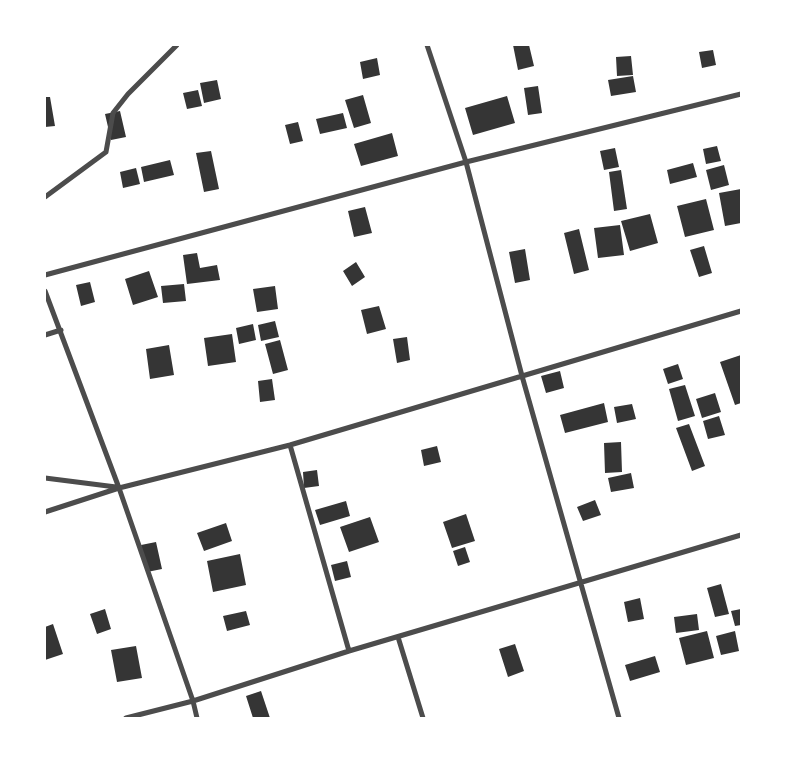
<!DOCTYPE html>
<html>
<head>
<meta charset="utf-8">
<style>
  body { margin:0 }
  #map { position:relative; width:786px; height:763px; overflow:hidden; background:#fff; font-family:"Fira Sans Condensed",sans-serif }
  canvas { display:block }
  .frame { position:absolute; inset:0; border:46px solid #fff; pointer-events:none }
</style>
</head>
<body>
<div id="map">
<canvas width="786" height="763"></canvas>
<div class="frame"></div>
</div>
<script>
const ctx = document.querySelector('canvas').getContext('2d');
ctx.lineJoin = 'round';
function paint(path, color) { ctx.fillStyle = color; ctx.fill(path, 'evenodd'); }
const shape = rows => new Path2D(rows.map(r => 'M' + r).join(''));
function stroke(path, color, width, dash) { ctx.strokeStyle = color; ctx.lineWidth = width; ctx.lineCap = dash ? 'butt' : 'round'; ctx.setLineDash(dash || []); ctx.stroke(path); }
paint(shape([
  [513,45,529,45,534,66,518,70],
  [713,50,716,65,702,68,699,52],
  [631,56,633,75,617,76,616,57],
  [377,58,380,75,363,79,360,62],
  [633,76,636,92,611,96,608,80],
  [217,80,221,99,204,103,200,83],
  [538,86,542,113,528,115,524,88],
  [198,90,202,106,187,109,183,93],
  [363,95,371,123,354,128,345,100],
  [507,96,515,123,473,135,465,108],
  [45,97,50,97,55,126,45,127],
  [120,111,126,137,111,140,105,114],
  [343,113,347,128,320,134,316,119],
  [298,122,303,141,290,144,285,125],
  [392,133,398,156,361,166,354,144],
  [717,146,721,161,706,164,703,149],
  [615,148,619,167,604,170,600,151],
  [211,151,219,189,204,192,196,153],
  [170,160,174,175,144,182,141,167],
  [693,163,697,177,670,184,667,170],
  [724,165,729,185,711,190,706,170],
  [136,168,140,184,123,188,120,172],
  [621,170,627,209,614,211,609,172],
  [741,189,741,223,725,226,719,193],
  [706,199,714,230,685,237,677,206],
  [365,207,372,233,354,237,348,211],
  [650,214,658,243,630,251,621,221],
  [620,225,624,255,598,258,594,228],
  [579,229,589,270,574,274,564,233],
  [704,246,712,273,699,277,690,250],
  [525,249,530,280,515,283,509,252],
  [197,253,200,268,217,265,220,280,187,284,183,255],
  [356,262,365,277,352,286,343,271],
  [149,271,158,297,133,305,125,279],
  [90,282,95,302,81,306,76,285],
  [184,284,186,301,163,303,161,286],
  [275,286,278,309,257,312,253,289],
  [379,306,386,329,367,334,361,310],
  [275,321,279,337,261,341,258,325],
  [253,324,256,340,239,344,236,328],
  [232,334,236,362,208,366,204,338],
  [407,337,410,360,397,363,393,339],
  [280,340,288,370,273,374,265,344],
  [169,345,174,375,150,379,146,349],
  [741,355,741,403,735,405,720,362],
  [678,364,683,379,668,384,663,369],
  [560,371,564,388,546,393,541,376],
  [272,379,275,400,260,402,258,381],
  [685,385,695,416,678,421,669,389],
  [715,393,721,412,702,418,696,399],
  [604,403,608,422,565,433,560,415],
  [632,404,636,419,617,423,614,407],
  [719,416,725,435,708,439,703,421],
  [689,424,705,466,692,471,676,428],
  [621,442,622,472,605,473,604,443],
  [437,446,441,462,424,466,421,450],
  [317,470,319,486,304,488,303,472],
  [631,473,634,488,611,492,608,478],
  [595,500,601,515,583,521,577,507],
  [346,501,350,516,320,525,315,510],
  [466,514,475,541,452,548,443,522],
  [370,517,379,542,349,552,340,527],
  [226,523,232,541,204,551,197,533],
  [156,542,162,569,147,572,141,545],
  [465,547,470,562,458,566,453,551],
  [240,554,246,585,213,592,207,561],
  [347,561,351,577,335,581,331,565],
  [721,584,729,614,715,617,707,588],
  [640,598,644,619,628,622,624,602],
  [105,609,111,629,97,634,90,614],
  [741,609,741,625,735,626,731,611],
  [246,611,250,625,227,631,223,616],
  [697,614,699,630,676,633,674,617],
  [53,624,63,654,45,660,45,627],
  [707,631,714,658,686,665,679,638],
  [735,631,739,651,721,655,716,636],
  [515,644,524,671,508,677,499,649],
  [136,646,142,678,117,682,111,650],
  [655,656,660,672,630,681,625,665],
  [261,691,270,718,253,718,246,696]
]), '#353535');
stroke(shape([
  [427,45,466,162,522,376,619,718],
  [45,197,106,152,113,113,128,94,177,45],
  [45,275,466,162,741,94],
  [45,291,119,488,193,701,197,718],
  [45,335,61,330],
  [290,445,349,651],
  [45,478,116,487],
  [45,512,119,488,290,445,741,311],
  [398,637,423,718],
  [126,718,193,701,349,651,741,535]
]), '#4c4c4c', 5);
</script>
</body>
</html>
